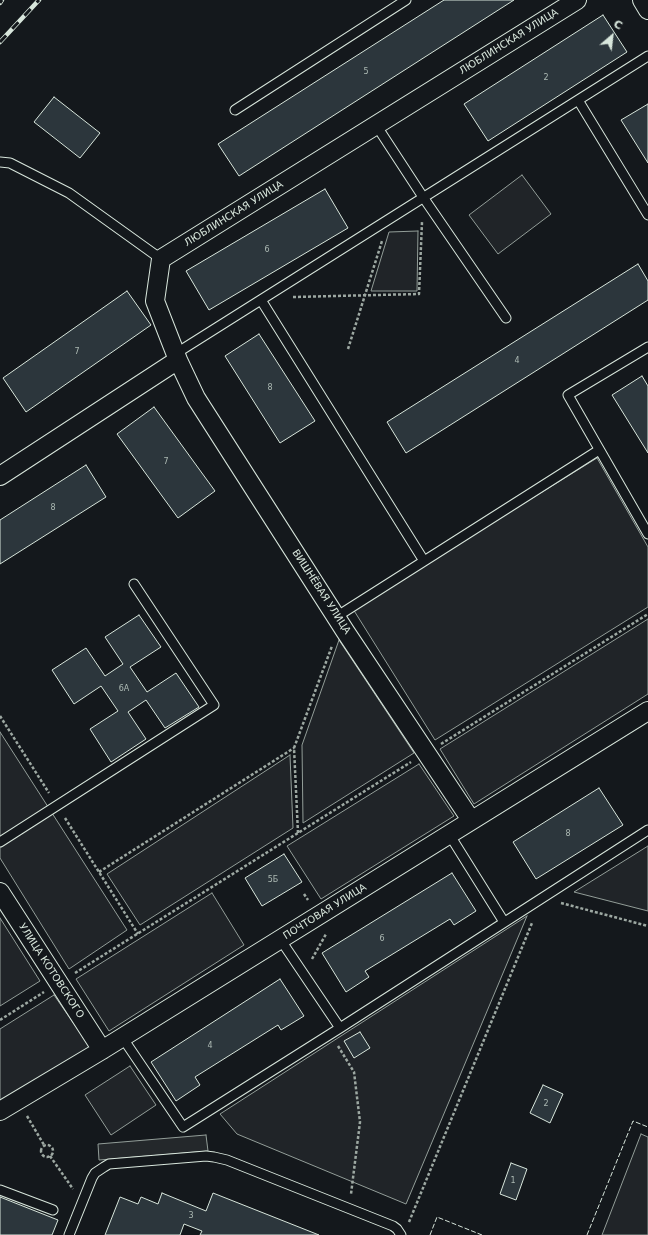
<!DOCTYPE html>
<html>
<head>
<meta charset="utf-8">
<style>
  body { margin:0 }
  #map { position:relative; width:648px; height:1235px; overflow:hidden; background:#14181c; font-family:"DejaVu Sans",sans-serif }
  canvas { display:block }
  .north { position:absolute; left:592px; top:16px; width:40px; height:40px; -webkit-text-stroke:3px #14181c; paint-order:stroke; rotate:28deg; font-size:11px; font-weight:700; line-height:16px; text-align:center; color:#d8e6dc }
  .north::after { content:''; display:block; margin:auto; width:14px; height:18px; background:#d8e6dc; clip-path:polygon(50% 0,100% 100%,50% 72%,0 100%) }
</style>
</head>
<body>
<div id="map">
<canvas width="648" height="1235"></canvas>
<div class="north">С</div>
</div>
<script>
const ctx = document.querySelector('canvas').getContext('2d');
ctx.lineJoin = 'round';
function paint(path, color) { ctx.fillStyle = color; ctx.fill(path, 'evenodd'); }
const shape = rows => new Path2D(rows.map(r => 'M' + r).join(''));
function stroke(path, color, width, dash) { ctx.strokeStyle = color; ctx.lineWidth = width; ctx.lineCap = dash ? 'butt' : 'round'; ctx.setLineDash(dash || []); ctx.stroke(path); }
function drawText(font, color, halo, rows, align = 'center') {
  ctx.font = font + ' "DejaVu Sans",sans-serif'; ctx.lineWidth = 3; ctx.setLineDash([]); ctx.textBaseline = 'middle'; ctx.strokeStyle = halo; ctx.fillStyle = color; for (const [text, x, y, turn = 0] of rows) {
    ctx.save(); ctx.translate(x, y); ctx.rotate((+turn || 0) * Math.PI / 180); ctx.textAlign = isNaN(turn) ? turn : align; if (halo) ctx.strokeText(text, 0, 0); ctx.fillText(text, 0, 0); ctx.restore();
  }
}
const green = shape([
  [522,175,551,214,498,254,469,215,522,175],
  [418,231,417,291,371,291,389,232,418,231],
  [597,458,648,547,648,607,435,740,353,609,597,458],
  [648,619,648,694,474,804,440,749,648,619],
  [339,640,414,753,303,823,302,745,339,640],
  [0,732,127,930,69,969,0,858,0,732],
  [290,755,293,828,140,925,107,874,290,755],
  [419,764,454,816,321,899,287,846,419,764],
  [648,846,648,911,574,892,648,846],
  [212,893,244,945,109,1031,76,979,212,893],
  [527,916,406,1204,237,1134,220,1114,527,916],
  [0,918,40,981,0,1006,0,918],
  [54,995,90,1047,0,1102,0,1029,54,995],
  [130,1066,156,1105,111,1135,85,1095,130,1066],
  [641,1134,648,1137,648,1235,602,1235,641,1134]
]);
paint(green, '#202428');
stroke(green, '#939e99', 1);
const parking = shape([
  [206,1135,208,1151,99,1160,98,1144,206,1135]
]);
paint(parking, '#24282b');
stroke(parking, '#939e99', 1);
const building = shape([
  [444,0,514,0,239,176,218,144,444,0],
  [603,15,627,52,488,141,464,104,603,15],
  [54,97,100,133,80,158,34,122,54,97],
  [648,104,648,163,621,120,648,104],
  [325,189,348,228,209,310,186,271,325,189],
  [638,264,648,281,648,300,406,453,387,422,638,264],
  [127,291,151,325,26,412,3,378,127,291],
  [259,334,315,421,280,443,225,356,259,334],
  [642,376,648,386,648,453,612,395,642,376],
  [154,407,215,491,178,518,117,434,154,407],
  [86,465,106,497,0,564,0,520,86,465],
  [139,615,161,647,130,667,147,692,176,673,199,707,165,728,146,700,128,712,146,739,111,762,90,729,118,711,101,686,74,704,52,670,86,648,105,676,123,664,105,637,139,615],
  [599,788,623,825,536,879,513,842,599,788],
  [284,854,302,882,262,906,245,878,284,854],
  [452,873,476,911,454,925,450,919,365,971,369,977,346,992,322,953,452,873],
  [280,979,304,1016,281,1030,278,1025,195,1077,200,1085,176,1101,151,1062,280,979],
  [360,1032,370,1048,354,1058,344,1041,360,1032],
  [543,1085,563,1094,550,1123,530,1113,543,1085],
  [511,1163,527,1169,516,1200,500,1194,511,1163],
  [162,1193,206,1211,213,1193,319,1235,200,1235,202,1231,184,1224,180,1235,105,1235,120,1197,138,1204,141,1197,158,1204,162,1193],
  [0,1197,58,1220,52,1235,0,1235,0,1197]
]);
paint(building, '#2c363c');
stroke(building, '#d8e6dc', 1);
const service = shape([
  [578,100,648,215],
  [235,110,406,0],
  [376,125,423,197,506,318],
  [0,162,10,163,69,193,161,259],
  [261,300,424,561],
  [648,347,568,395,648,534],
  [175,354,648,56],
  [336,617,599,450],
  [449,834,504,922],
  [0,842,214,705,134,584],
  [280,939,340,1028],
  [122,1037,183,1127,340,1028,648,830],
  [0,1190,53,1210],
  [69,1235,92,1178,95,1173,104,1167,109,1164,206,1156,214,1157,227,1160,393,1226,397,1229,401,1235]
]);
const minor = shape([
  [642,0,648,10],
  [178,360,196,398,345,631,471,820],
  [0,476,178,360,155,301,161,259,577,0],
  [0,892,102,1050],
  [0,1111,102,1050,648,711]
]);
stroke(service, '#d8e6dc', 11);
stroke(minor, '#d8e6dc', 20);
stroke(shape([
  [293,297,419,294,422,222],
  [348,349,382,241],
  [0,716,49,793],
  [441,744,648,614],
  [65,818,138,934],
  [298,833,294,748,332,646],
  [99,872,294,748],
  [304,894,308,900],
  [561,903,648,926],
  [312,959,326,934],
  [75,973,411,762],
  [0,1020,44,992],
  [338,1046,354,1072,360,1122,351,1194],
  [27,1116,44,1145],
  '41 1151a6 6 0 1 1 12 0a6 6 0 1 1-12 0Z',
  [50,1156,73,1189],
  [409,1222,532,923]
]), '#9da8a2', 2.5, [3, 2]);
stroke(service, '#14181c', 9);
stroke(minor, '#14181c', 18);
const rail = shape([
  [0,3,2,0],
  [0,42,39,0]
]);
stroke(rail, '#d8e6dc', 4.5);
stroke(rail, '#14181c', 3, [9]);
stroke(shape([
  [430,1235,437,1217,482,1235],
  [587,1235,633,1121,648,1127]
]), '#d8e6dc', 1, [5, 2]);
drawText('8px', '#adbab4', null, [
  ["5",366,72],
  ["2",546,78],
  ["6",267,250],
  ["7",77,352],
  ["4",517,361],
  ["8",270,388],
  ["7",166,462],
  ["8",53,508],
  ["6А",124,689],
  ["8",568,834],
  ["5Б",273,880],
  ["6",382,939],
  ["4",210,1046],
  ["2",546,1104],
  ["1",513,1181],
  ["3",191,1216]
]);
drawText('10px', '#d8e6dc', '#14181c', [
  ["ЛЮБЛИНСКАЯ УЛИЦА",509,42,-32],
  ["ЛЮБЛИНСКАЯ УЛИЦА",234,214,-32],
  ["ВИШНЁВАЯ УЛИЦА",321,592,57],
  ["ПОЧТОВАЯ УЛИЦА",325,912,-32],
  ["УЛИЦА КОТОВСКОГО",51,971,57]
]);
</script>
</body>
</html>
